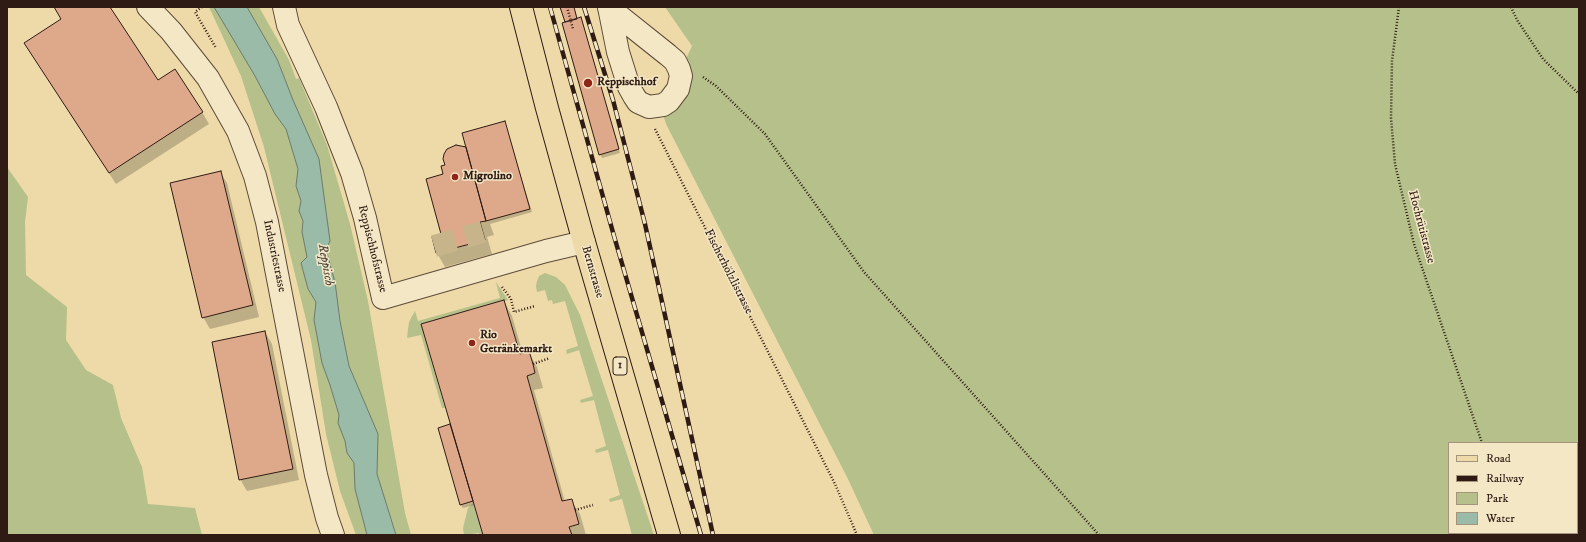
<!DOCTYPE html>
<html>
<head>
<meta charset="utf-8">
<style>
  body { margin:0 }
  #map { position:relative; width:1586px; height:542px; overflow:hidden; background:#eddaa8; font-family:"IM FELL DW Pica",serif }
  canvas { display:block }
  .frame { position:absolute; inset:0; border:8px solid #2f1b14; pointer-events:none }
  .legend { position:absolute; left:1448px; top:442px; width:130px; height:92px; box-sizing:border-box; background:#f3e7c6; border:1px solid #a5957f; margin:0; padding:5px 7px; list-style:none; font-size:12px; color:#2f1b14 }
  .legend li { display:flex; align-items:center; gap:8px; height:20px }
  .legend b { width:20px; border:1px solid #a5957f }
</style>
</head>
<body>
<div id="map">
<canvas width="1586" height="542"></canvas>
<div class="frame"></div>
<ul class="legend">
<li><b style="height:5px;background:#eddaa8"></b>Road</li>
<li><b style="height:5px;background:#2f1b14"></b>Railway</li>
<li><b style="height:11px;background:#b5c08a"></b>Park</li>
<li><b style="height:11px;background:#99bba8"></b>Water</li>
</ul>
</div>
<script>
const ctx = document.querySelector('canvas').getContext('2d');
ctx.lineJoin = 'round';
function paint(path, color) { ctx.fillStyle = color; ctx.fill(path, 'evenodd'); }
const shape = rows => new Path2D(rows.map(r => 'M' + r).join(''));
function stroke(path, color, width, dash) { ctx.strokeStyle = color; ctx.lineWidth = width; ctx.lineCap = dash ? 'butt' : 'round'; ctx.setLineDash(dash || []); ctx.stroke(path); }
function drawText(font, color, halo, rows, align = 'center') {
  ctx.font = font + ' "IM FELL DW Pica",serif'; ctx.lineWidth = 3; ctx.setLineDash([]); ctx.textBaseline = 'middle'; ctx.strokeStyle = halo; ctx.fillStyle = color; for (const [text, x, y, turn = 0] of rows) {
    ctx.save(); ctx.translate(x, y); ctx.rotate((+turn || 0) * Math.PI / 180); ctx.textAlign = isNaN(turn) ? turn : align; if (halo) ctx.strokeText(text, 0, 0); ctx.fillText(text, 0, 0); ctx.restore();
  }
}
paint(shape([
  [209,7,259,7,289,60,296,79,299,78,327,145,350,224,368,301,405,513,411,535,356,535,340,491,326,434,311,340,264,147,241,76],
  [665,7,1579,7,1579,535,874,535,847,477,666,124,659,101,675,82,692,46],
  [1449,443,1577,443,1577,533,1449,533],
  [7,167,28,197,25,222,26,275,67,307,66,340,86,370,113,385,121,418,142,467,148,504,195,508,202,535,7,535],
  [545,273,556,277,565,285,580,315,654,535,632,535,622,499,610,502,609,499,620,495,608,450,596,453,595,450,606,446,594,400,581,403,580,400,593,396,579,350,567,354,566,350,578,346,565,301,553,304,552,300,548,301,545,290,537,292,536,286,537,281,539,276],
  [496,282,508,300,421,324,445,408,442,408,421,335,407,338,409,322,415,311,418,321,500,298],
  [473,503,483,535,480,535,479,533,464,535,463,528,468,508]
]), '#b5c08a');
const water = shape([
  [214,7,247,7,277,59,293,100,319,159,330,241,326,250,335,282,340,321,349,366,378,434,377,474,396,535,367,535,355,489,354,463,347,453,345,441,338,423,339,415,330,385,322,363,314,320,316,302,308,289,301,263,307,257,302,232,303,221,299,211,301,201,296,186,298,169,286,129,275,114,255,76,214,7]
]);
paint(water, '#99bba8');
stroke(water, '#6f7b6d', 1);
paint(shape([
  [54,7,109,7,157,81,202,112,209,124,116,184,32,55,62,19],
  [562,7,574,7,578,19,582,22,620,153,602,158,600,154],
  [504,122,532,212,490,224,494,235,487,237,492,254,445,267,437,253,433,238,442,235,444,175,446,165,467,148],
  [220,172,227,183,259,317,210,329,203,317],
  [504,301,512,316,523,354,529,353,537,367,543,388,534,390,565,502,571,500,580,514,586,535,484,535,475,505,463,508,460,504,450,426,453,429],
  [265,332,272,344,299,480,247,491,240,479]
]), '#0003');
const building = shape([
  [54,7,110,7,158,80,175,69,203,112,109,173,24,43,61,19,54,7],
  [560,7,574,7,577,19,565,22,560,7],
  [581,17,619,149,599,155,562,23,581,17],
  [505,121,530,209,486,221,462,133,505,121],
  [456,145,466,147,486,221,480,222,485,240,436,253,432,237,441,234,426,179,443,174,441,166,445,165,443,159,444,154,447,149,456,145],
  [221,171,253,305,202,318,170,183,221,171],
  [504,300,520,354,529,351,533,364,535,373,527,376,562,501,572,499,579,524,569,527,572,535,483,535,421,324,504,300],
  [265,331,293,469,239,480,212,342,265,331],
  [450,424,473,501,460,505,438,428,450,424]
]);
paint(building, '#dea98a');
stroke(building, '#2f1b14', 1);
stroke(shape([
  [434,246,483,232]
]), '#c7b48a', 22, [22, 11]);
const minor = shape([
  [148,7,171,31,208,78,238,131,255,176,267,222,316,475,327,518,333,535],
  [284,7,288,25,326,107,352,173,365,218,383,298,546,251,584,242],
  [609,7,618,52,629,87,634,96,638,102,649,107,663,105,669,101,678,89,681,76,679,69,675,61,668,55,609,8]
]);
const major = shape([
  [521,7,547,108,584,242,669,535]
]);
stroke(minor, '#5e4b39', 24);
stroke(major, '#2f1b14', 24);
stroke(shape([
  [202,7,195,12,216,48],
  [567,7,573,29],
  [1399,7,1392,61,1391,118,1395,164,1414,244,1482,443],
  [1511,7,1517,20,1543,59,1579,94],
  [703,77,716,86,765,134,864,272,1099,535],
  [655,129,835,484,857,535],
  [502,287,511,299,514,312,535,306],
  [533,364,550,358],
  [575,510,593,505],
  [1518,533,1518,535]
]), '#2f1b14', 2.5, [1, 2]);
stroke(minor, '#f3e7c6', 22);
stroke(major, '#eddaa8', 22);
const rail = shape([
  [550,7,614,236,701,535],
  [584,7,613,100,645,224,713,535]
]);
stroke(rail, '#2f1b14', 4.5);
stroke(rail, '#f3e7c6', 3, [9]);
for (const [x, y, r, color] of [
  [588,83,5,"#8f2418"],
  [455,177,4,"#8f2418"],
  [472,343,4,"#8f2418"]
]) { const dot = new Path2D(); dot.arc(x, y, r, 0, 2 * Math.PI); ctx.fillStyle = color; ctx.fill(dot); stroke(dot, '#f3e7c6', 1.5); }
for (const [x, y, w] of [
  [620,366,14]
]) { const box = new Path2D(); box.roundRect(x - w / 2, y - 9, w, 18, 3); ctx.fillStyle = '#f3e7c6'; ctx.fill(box); stroke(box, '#2f1b14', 1); }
drawText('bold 11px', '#2f1b14', null, [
  ["1",620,366]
]);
drawText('bold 12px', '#2f1b14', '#f3e7c6', [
  ["Reppischhof",597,83],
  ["Migrolino",463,177],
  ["Rio",480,336],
  ["Getränkemarkt",480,350]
], 'left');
drawText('12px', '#2f1b14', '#f3e7c6', [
  ["Hochrütistrasse",1421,227,75],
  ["Reppischhofstrasse",372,249,76],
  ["Industriestrasse",274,256,78],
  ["Bernstrasse",592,272,74],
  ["Fischerhölzlistrasse",728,272,63]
]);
drawText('italic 13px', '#4f4b40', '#f3e7c6', [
  ["Reppisch",325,265,80]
]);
</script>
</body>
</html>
